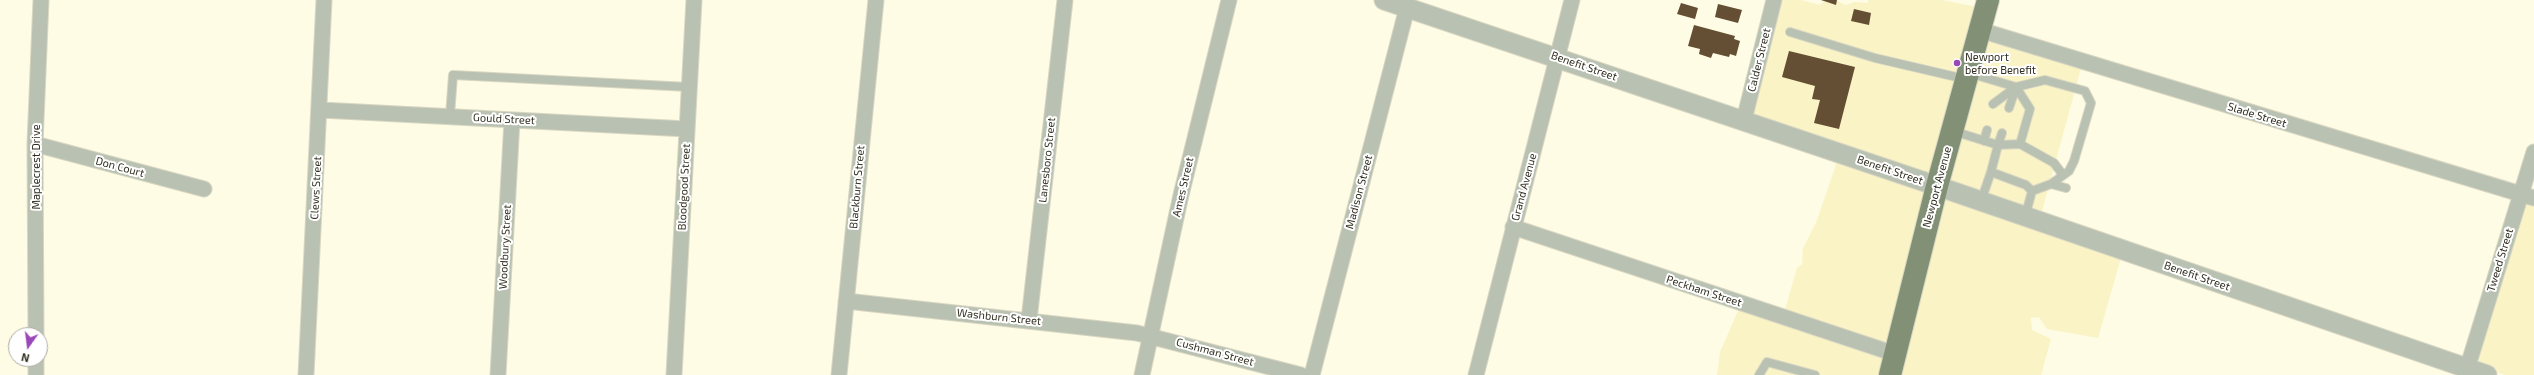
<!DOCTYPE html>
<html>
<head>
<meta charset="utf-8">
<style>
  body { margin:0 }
  #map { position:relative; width:2534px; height:375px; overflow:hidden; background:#fefce5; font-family:"Exo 2",sans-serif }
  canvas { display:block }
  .north { position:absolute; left:8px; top:327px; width:40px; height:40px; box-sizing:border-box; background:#fff; border:1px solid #adaca6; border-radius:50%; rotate:194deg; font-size:11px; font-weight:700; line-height:16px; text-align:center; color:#312f20 }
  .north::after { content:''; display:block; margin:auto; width:14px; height:18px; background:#9948b8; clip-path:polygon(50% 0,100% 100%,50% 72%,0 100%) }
</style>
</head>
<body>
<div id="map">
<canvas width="2534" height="375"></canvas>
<div class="north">N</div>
</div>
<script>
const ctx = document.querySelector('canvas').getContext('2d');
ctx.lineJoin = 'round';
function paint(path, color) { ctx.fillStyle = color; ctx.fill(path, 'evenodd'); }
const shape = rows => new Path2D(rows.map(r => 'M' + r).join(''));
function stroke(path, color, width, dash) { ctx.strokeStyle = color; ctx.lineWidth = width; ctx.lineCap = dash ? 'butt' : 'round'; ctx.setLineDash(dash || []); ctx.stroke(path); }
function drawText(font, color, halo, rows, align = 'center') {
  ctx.font = font + ' "Exo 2",sans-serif'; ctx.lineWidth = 4; ctx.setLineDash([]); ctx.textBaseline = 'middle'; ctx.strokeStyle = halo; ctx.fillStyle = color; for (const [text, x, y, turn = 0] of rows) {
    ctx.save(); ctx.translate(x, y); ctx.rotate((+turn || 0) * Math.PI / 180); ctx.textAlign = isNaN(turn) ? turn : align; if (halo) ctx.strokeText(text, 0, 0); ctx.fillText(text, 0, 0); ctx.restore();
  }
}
paint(shape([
  [1772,0,1801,0,1820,5,1825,0,1835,0,1846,5,1854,2,1867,3,1869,0,1942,0,1982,8,1981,24,2083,61,2042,211,2044,215,2124,247,2098,338,2047,329,2039,317,2031,318,2032,330,2051,339,2041,375,1717,375,1720,352,1742,302,1784,313,1797,268,1802,264,1803,248,1816,223,1841,150,1744,116],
  [2521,196,2534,197,2534,375,2505,375,2470,363]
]), '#f9f3c5');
paint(shape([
  [1821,0,1837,0,1836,5],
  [1681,3,1698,8,1695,19,1677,14],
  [1718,4,1742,10,1738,23,1715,17],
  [1854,9,1871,13,1869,25,1851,21],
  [1694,25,1735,36,1734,39,1740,41,1736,56,1730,54,1729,57,1713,53,1711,58,1699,54,1700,49,1688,46],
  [1789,51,1855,67,1839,129,1814,123,1820,100,1812,99,1815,86,1782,77]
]), '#644f34');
const service = shape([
  [1790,32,1875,58,1965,79],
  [1969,73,2016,87,2009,108],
  [1993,104,2016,87,2045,80,2085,91,2091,103,2074,161,2069,171,2051,184,2032,191],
  [450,116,453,75,689,87],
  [1953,131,1998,145,1991,172,2026,185,2032,191,2025,217],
  [2002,133,1998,145,2020,144,2030,109,2016,87],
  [1984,141,1987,130],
  [2020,144,2054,163,2063,175],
  [2051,184,2066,188],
  [1981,201,1991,172],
  [1759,375,1767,362,1815,375]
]);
const minor = shape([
  [1980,30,2534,198],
  [321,110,687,129],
  [1744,120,1774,0],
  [35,144,204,189],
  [1513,227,1895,354],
  [846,301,1137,333,1301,375],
  [1029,320,1065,0],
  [36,335,35,144,41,0],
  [36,359,36,375],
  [2467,369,2534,152],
  [306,375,324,0],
  [498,375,512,120],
  [674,375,694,0],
  [839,375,876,0],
  [1142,375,1181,195,1229,0],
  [1312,375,1407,8],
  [1476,375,1572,0]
]);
const tertiary = shape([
  [1384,0,1937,186,2487,375]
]);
const primary = shape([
  [1890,375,1937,186,1988,0]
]);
stroke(service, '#d9d7c2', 10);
stroke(minor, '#d9d7c2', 17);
stroke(tertiary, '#d9d7c2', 21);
stroke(primary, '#d9d7c2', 24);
stroke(service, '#b9c1b2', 8);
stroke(minor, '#b9c1b2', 15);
stroke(tertiary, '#b9c1b2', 19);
stroke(primary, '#829075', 22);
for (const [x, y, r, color] of [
  [1957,63,4,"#9948b8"]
]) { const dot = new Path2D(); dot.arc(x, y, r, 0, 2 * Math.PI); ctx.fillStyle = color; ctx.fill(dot); stroke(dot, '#fff', 1.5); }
drawText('11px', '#312f20', '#fff', [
  ["Newport",1965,57],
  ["before Benefit",1965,70]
], 'left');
drawText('11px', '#312f20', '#fff', [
  ["Calder Street",1759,60,-76],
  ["Benefit Street",1584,66,19],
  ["Slade Street",2257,115,17],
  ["Gould Street",504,119,3],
  ["Lanesboro Street",1047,160,-84],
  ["Maplecrest Drive",36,167,-90],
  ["Don Court",120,167,15],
  ["Benefit Street",1890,170,19],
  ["Bloodgood Street",684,187,-87],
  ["Blackburn Street",857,187,-85],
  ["Ames Street",1183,187,-77],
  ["Grand Avenue",1524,187,-75],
  ["Newport Avenue",1937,187,-75],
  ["Clews Street",316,188,-87],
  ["Madison Street",1359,192,-75],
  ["Woodbury Street",505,247,-87],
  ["Tweed Street",2500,260,-73],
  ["Benefit Street",2197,276,19],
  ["Peckham Street",1704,291,18],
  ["Washburn Street",999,317,6],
  ["Cushman Street",1215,352,15]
]);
</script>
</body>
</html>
